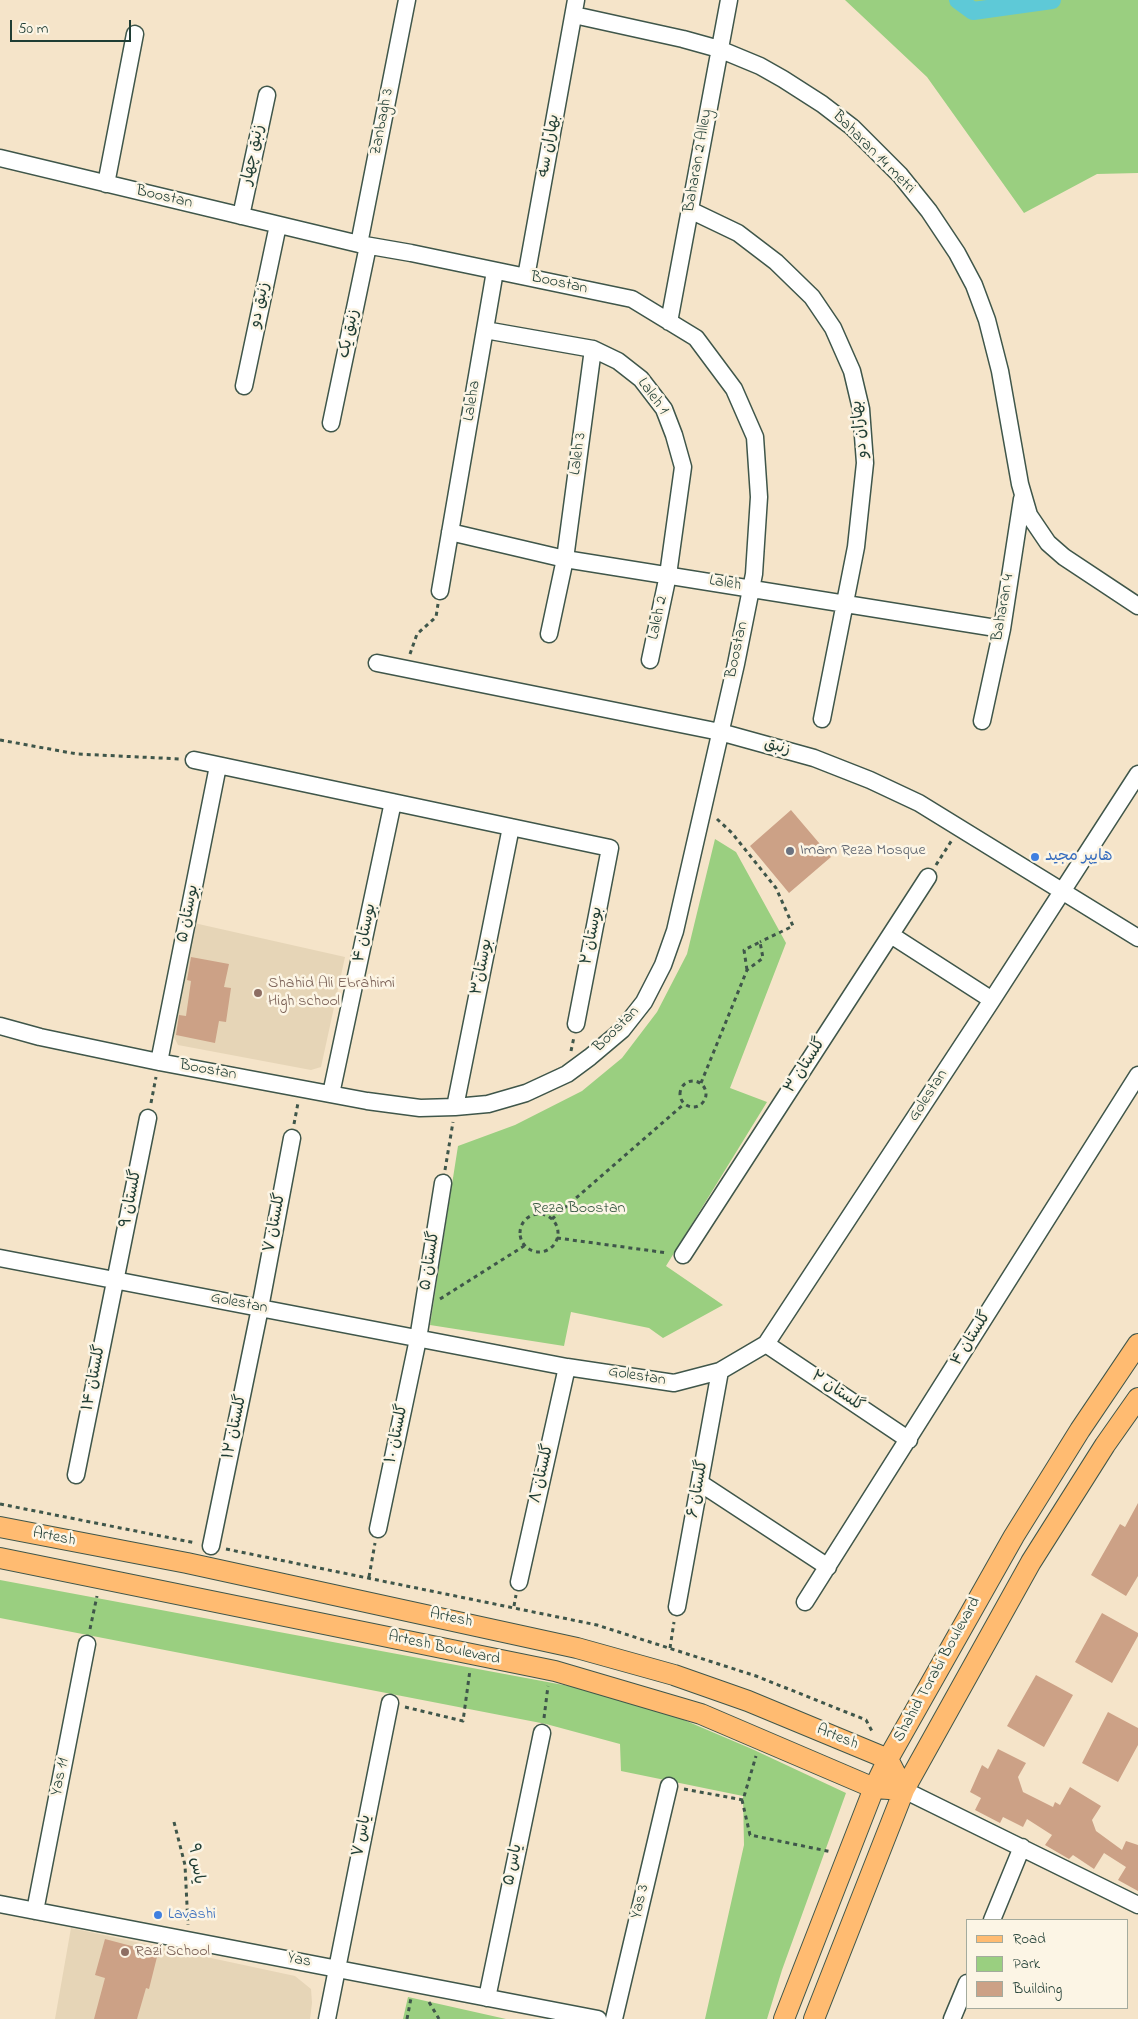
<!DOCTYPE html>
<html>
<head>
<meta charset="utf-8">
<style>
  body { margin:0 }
  #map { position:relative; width:1138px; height:2019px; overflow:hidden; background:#f5e4c9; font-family:"Indie Flower",sans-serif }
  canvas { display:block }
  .legend { position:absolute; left:966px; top:1919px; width:162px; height:90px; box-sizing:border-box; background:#fcf5e5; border:1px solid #a4ab9e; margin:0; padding:6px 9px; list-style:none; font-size:15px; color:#1f3d34 }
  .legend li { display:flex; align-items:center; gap:10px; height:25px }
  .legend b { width:25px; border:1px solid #a4ab9e }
  .scale { position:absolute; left:10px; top:20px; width:121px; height:22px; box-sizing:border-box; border:2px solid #1f3d34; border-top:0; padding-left:6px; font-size:15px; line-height:18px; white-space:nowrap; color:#1f3d34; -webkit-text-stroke:4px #fcf5e5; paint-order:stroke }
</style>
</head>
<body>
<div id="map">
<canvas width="1138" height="2019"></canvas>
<ul class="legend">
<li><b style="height:6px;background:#ffbb71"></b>Road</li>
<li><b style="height:14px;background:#9acf80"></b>Park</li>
<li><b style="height:14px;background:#cca186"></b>Building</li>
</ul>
<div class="scale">50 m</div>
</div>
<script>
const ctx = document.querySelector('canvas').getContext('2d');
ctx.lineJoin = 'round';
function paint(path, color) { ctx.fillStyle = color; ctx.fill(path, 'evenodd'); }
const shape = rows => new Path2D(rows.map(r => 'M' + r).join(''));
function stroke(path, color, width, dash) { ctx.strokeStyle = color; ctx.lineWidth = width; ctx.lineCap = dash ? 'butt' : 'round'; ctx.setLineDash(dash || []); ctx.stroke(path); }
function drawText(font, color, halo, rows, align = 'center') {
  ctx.font = font + ' "Indie Flower","Playpen Sans Arabic",sans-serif'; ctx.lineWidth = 5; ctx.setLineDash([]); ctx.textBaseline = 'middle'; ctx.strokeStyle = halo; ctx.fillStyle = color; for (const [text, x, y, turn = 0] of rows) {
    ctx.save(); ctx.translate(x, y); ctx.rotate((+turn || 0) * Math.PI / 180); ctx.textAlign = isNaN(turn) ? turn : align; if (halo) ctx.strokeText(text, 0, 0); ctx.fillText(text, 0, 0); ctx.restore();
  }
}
paint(shape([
  [194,923,345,957,321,1067,311,1070,178,1045,170,1029],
  [71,1928,295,1976,311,1989,312,2003,310,2019,55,2019]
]), '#e6d5b7');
paint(shape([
  [845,0,1138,0,1138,173,1097,174,1024,213,927,77],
  [715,839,736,852,786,943,730,1088,767,1102,666,1266,723,1305,663,1338,649,1328,571,1312,564,1346,430,1325,458,1146,515,1125,582,1091,622,1058,657,1012,687,954],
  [0,1580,585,1689,670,1714,752,1749,846,1793,782,1970,767,2019,705,2019,744,1845,743,1796,621,1771,620,1744,546,1724,0,1618],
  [408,1997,506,2019,403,2019]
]), '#9acf80');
stroke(shape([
  [958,0,973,11,1052,0]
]), '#5ec9d7', 18);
paint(shape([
  [791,810,831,857,789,893,750,846],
  [191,957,229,964,224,987,231,988,226,1022,219,1021,215,1043,176,1035,179,1015,186,1016,191,981,187,980],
  [1138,1503,1138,1576,1126,1596,1091,1575,1120,1524,1125,1527],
  [1102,1613,1138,1633,1138,1636,1112,1683,1075,1662],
  [1036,1675,1073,1695,1044,1747,1007,1726],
  [1108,1712,1138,1728,1138,1745,1118,1782,1082,1763],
  [998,1749,1026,1763,1018,1777,1023,1792,1053,1807,1055,1802,1060,1805,1070,1787,1101,1806,1092,1820,1096,1831,1122,1850,1126,1841,1138,1845,1138,1891,1118,1880,1126,1867,1104,1853,1094,1869,1073,1855,1069,1859,1045,1845,1052,1835,1027,1819,1023,1827,1003,1817,1000,1823,975,1810,981,1798,970,1792,982,1765,988,1769],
  [105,1939,158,1953,149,1989,146,1988,137,2019,94,2019,105,1978,95,1975]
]), '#cca186');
const minor = shape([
  [574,15,683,39,719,49,760,66,783,79,822,104,852,127,900,175,929,211,957,253,974,285,987,320,1000,371,1020,484,1029,515,1048,543,1064,557,1138,606],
  [0,158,359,244,411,253,632,299,696,338,734,389,755,437,759,497,754,574,736,664,675,931,663,965,644,1002,622,1030,590,1057,567,1074,526,1093,488,1104,455,1107,420,1108,367,1101,159,1062,40,1037,0,1026],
  [106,184,135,34],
  [690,210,738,233,776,262,812,297,833,328,852,371,861,409,865,463,856,547,822,719],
  [241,216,267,95],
  [359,244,407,0],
  [526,277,576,0],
  [669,322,729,0],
  [485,330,593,349,618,361,641,379,664,409,674,435,683,467,668,575,650,660],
  [244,386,278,225],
  [331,423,368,246],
  [450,532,565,559,1002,629],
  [440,591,495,271],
  [549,634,565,559,593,349],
  [377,663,720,732,814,758,870,780,919,803,1138,938],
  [982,721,1002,629,1022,499],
  [194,760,610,848,576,1024],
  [891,935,992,1000],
  [159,1062,218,766],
  [331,1094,393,802],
  [455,1107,511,827],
  [683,1255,928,877],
  [0,1258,567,1367,674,1383,720,1371,766,1344,992,1000,1138,774],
  [766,1344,909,1440],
  [76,1475,148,1118],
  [700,1483,828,1567],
  [378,1529,418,1339,443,1183],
  [211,1546,260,1308,292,1138],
  [519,1582,567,1367],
  [805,1602,1138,1075],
  [677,1607,720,1371],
  [904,1790,1138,1905],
  [0,1904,598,2019],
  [35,1911,87,1644],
  [992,1920,1022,1847],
  [487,1998,542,1733],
  [327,2019,390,1703],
  [614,2019,669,1786],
  [952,2019,967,1983]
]);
const major = shape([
  [0,1527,187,1563,577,1648,674,1675,748,1701,888,1759],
  [0,1558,555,1671,701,1714,874,1788,904,1790,888,1759],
  [784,2019,874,1788,888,1759,1014,1536,1080,1430,1138,1344],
  [814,2019,904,1790,1031,1562,1105,1445,1138,1398]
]);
stroke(minor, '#3f564a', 19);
stroke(major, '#3f564a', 22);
stroke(shape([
  [410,654,417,634,436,617,438,604],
  [0,740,77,754,181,759],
  [717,819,732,833,776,888,793,926,760,942],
  [936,865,952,840],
  [571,1051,574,1037],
  '680 1094a13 13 0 1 1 26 0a13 13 0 1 1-26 0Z',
  [701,1083,747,970,763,958,760,942,744,950,747,970],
  [151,1103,156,1077],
  [294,1124,298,1103],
  [445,1170,453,1122],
  '520 1233a19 19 0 1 1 38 0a19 19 0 1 1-38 0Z',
  [552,1219,684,1104],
  [557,1238,668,1253],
  [440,1299,524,1246],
  [0,1504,196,1543],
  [226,1549,597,1625,756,1676,866,1720,873,1733],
  [369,1577,375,1543],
  [514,1606,516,1595],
  [90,1629,97,1596],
  [670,1648,674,1622],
  [405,1707,463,1721,470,1670],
  [544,1718,548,1686],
  [684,1789,743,1800,756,1756],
  [742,1800,750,1835,832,1852],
  [174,1822,185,1865,188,1925],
  [429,2002,439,2019],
  [407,2019,411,1998]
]), '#3f564a', 3, [4, 4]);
stroke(minor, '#fff', 16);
stroke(major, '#ffbb71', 20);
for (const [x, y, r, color] of [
  [790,851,5,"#6b7280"],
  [1035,857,5,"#3f7fe0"],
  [258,993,5,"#8d6e63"],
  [158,1915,5,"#3f7fe0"],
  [125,1952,5,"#8d6e63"]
]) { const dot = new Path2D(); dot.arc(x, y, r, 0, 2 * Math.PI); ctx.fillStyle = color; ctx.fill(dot); stroke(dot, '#fcf5e5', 2); }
drawText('16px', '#1f3d34', '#fcf5e5', [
  ["Zanbagh 3",383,122,-79],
  ["بهاران سه",550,146,-80],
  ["Baharan 14 metri",873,153,45],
  ["زنبق چهار",254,155,-78],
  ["Baharan 2 Alley",699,161,-80],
  ["Boostan",164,198,13],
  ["Boostan",559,284,12],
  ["زنبق دو",261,305,-78],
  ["زنبق یک",350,334,-78],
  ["Laleh 1",652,397,54],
  ["Laleha",473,401,-81],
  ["بهاران دو",861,429,-96],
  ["Laleh 3",579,454,-82],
  ["Laleh",725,584,9],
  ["Baharan 4",1004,608,-80],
  ["Laleh 2",659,618,-78],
  ["Boostan",738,650,-78],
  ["زنبق",777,748,15],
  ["بوستان ۵",189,914,-79],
  ["بوستان ۴",366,933,-78],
  ["بوستان ۲",593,936,-79],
  ["بوستان۳",483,967,-79],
  ["Boostan",617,1030,-45],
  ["گلستان ۳",806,1066,-57],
  ["Boostan",208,1071,10],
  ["Golestan",929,1096,-57],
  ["گلستان ۹",132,1199,-79],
  ["گلستان ۷",276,1223,-79],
  ["گلستان ۵",431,1261,-81],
  ["Golestan",239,1304,11],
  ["گلستان ۴",972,1339,-58],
  ["Golestan",637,1377,9],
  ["گلستان ۱۴",95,1378,-79],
  ["گلستان ۲",837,1392,34],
  ["گلستان ۱۲",236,1427,-78],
  ["گلستان ۱۰",398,1434,-78],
  ["گلستان ۸",543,1474,-77],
  ["گلستان ۶",699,1489,-80],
  ["Artesh",54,1538,11],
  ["Artesh",451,1619,12],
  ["Artesh Boulevard",444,1649,12],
  ["Shahid Torabi Boulevard",938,1670,-61],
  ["Artesh",837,1738,22],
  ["Yas 11",61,1777,-79],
  ["یاس ۷",363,1836,-79],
  ["یاس ۹",195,1864,82],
  ["یاس ۵",514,1865,-78],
  ["Yas 3",641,1902,-77],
  ["Yas",299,1961,11]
]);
drawText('16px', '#5b616d', '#fcf5e5', [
  ["Imam Reza Mosque",800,851]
], 'left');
drawText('16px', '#366cbe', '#fcf5e5', [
  ["هایپر مجید",1045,857],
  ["Lavashi",168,1915]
], 'left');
drawText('16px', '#785e54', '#fcf5e5', [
  ["Shahid Ali Ebrahimi",268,984],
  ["High school",268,1002],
  ["Razi School",135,1952]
], 'left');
drawText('16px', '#385a43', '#fcf5e5', [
  ["Reza Boostan",579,1209]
]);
</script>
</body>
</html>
